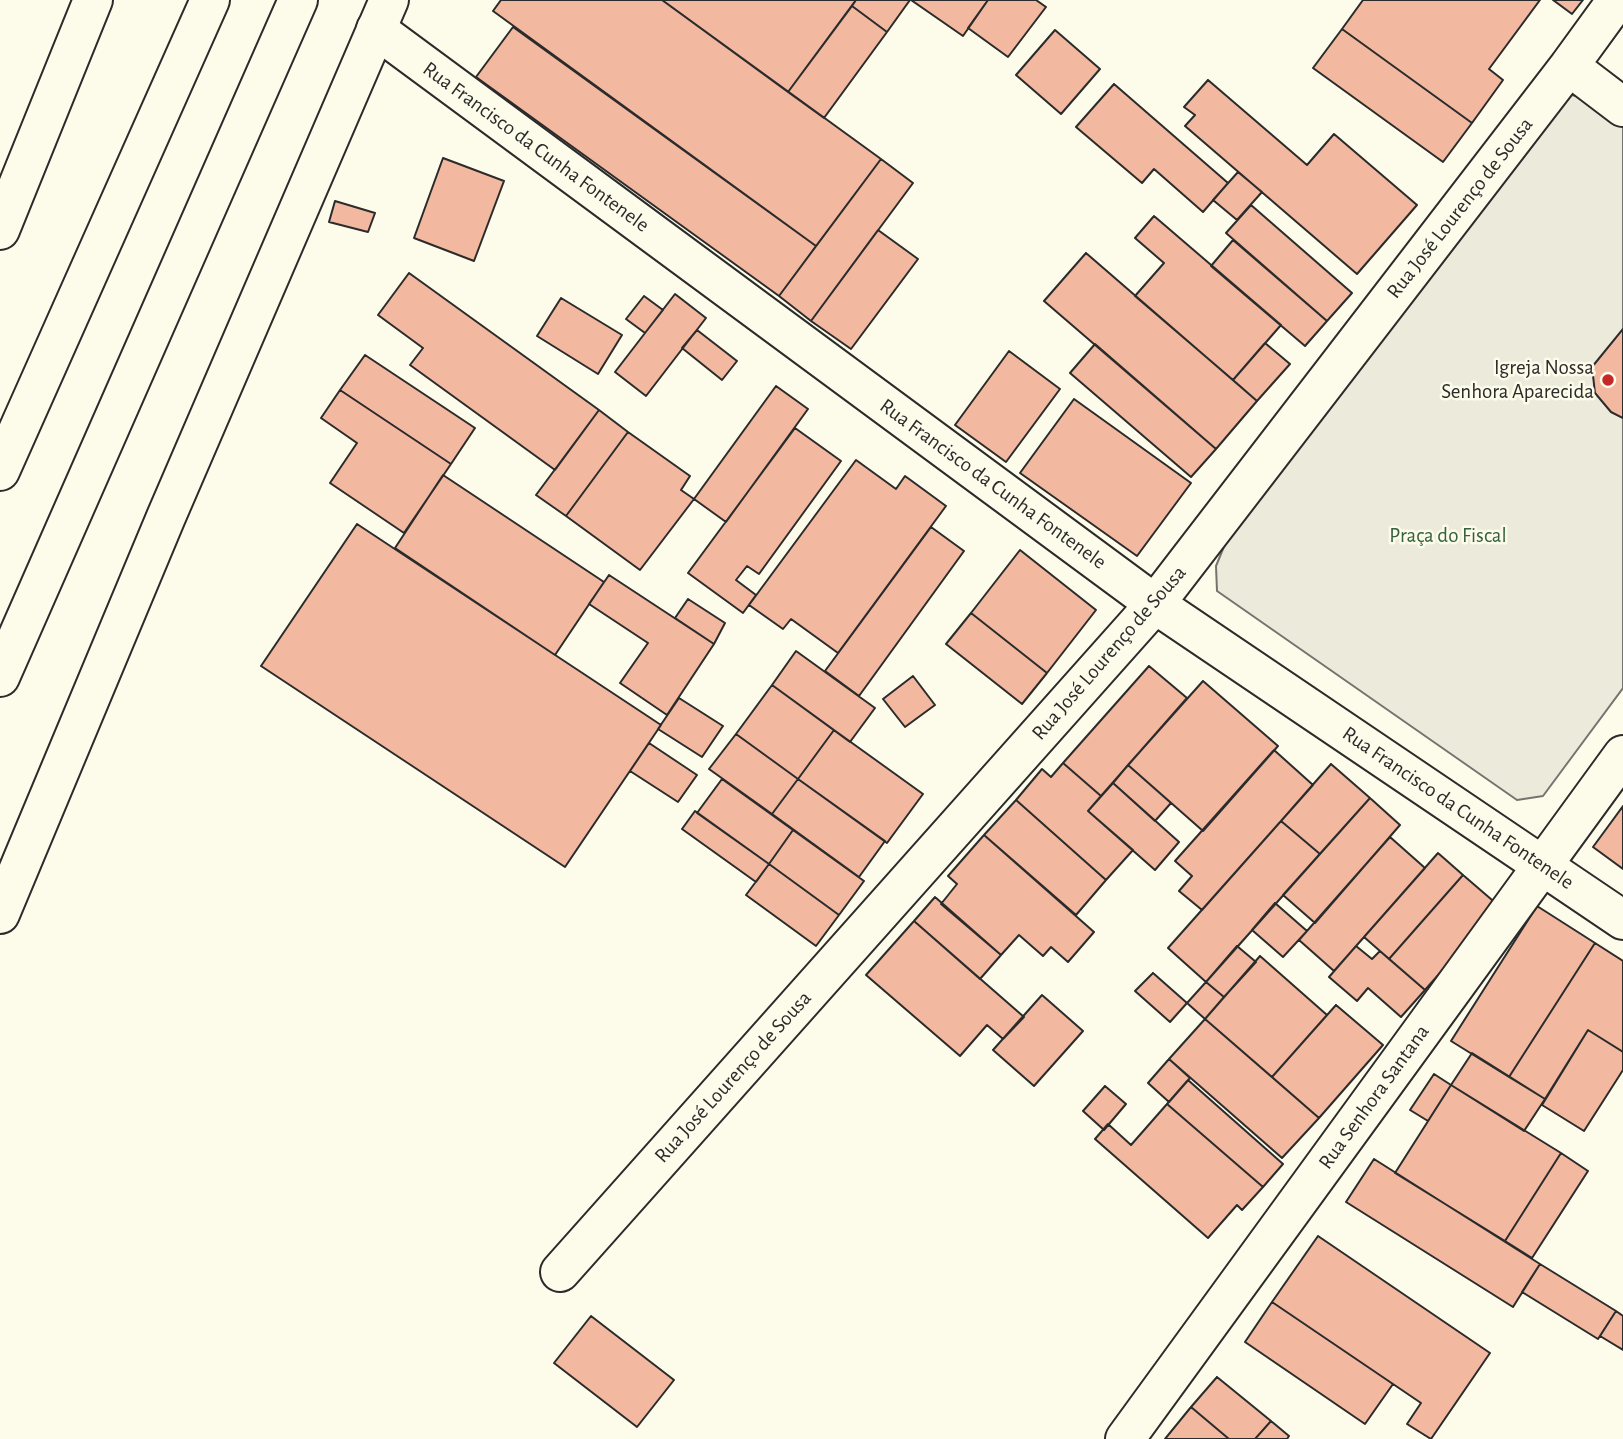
<!DOCTYPE html>
<html>
<head>
<meta charset="utf-8">
<style>
  body { margin:0 }
  canvas { display:block; background:#fdfbea }
</style>
</head>
<body>
<canvas width="1623" height="1439"></canvas>
<script>
const ctx = document.querySelector('canvas').getContext('2d');
ctx.lineJoin = 'round';
function paint(path, color) { ctx.fillStyle = color; ctx.fill(path, 'evenodd'); }
const shape = rows => new Path2D(rows.map(r => 'M' + r).join(''));
function stroke(path, color, width, dash) { ctx.strokeStyle = color; ctx.lineWidth = width; ctx.lineCap = dash ? 'butt' : 'round'; ctx.setLineDash(dash || []); ctx.stroke(path); }
function drawText(font, color, halo, rows, align = 'center') {
  ctx.font = font + ' "Alegreya Sans",sans-serif'; ctx.lineWidth = 5; ctx.setLineDash([]); ctx.textBaseline = 'middle'; ctx.strokeStyle = halo; ctx.fillStyle = color; for (const [text, x, y, turn = 0] of rows) {
    ctx.save(); ctx.translate(x, y); ctx.rotate((+turn || 0) * Math.PI / 180); ctx.textAlign = isNaN(turn) ? turn : align; if (halo) ctx.strokeText(text, 0, 0); ctx.fillText(text, 0, 0); ctx.restore();
  }
}
const green = shape([
  [1572,95,1595,101,1623,123,1623,688,1543,796,1517,800,1217,591,1216,566,1230,532,1556,106,1572,95]
]);
paint(green, '#ecebdb');
stroke(green, '#74746e', 2);
const building = shape([
  [501,0,662,0,881,159,816,246,493,11,501,0],
  [662,0,856,0,788,92,662,0],
  [856,0,910,0,887,32,852,6,856,0],
  [911,0,988,0,963,36,911,0],
  [988,0,1036,0,1046,7,1008,57,968,28,988,0],
  [1363,0,1540,0,1489,69,1503,80,1472,123,1342,29,1363,0],
  [1553,0,1583,0,1572,14,1553,0],
  [852,6,887,32,824,118,788,92,852,6],
  [513,27,816,246,779,296,476,77,513,27],
  [1342,29,1472,123,1443,162,1313,68,1342,29],
  [1055,30,1100,69,1061,114,1016,75,1055,30],
  [1208,80,1307,165,1334,134,1417,205,1357,274,1185,126,1195,115,1184,107,1208,80],
  [1114,84,1228,183,1203,212,1154,169,1142,183,1076,127,1114,84],
  [443,158,504,181,474,261,414,238,443,158],
  [881,159,913,183,811,321,779,296,881,159],
  [1238,172,1262,192,1237,220,1213,200,1238,172],
  [335,201,375,213,368,232,329,222,335,201],
  [1251,205,1352,293,1327,321,1226,233,1251,205],
  [1154,216,1281,325,1233,380,1135,296,1164,263,1135,238,1154,216],
  [878,230,918,259,851,349,811,321,878,230],
  [1233,240,1327,321,1305,346,1211,266,1233,240],
  [1086,253,1257,401,1216,449,1044,301,1086,253],
  [409,273,599,410,555,470,410,365,423,348,378,315,409,273],
  [675,294,706,318,646,396,615,372,675,294],
  [644,296,663,310,645,333,626,319,644,296],
  [561,298,622,335,598,374,537,336,561,298],
  [1623,329,1623,418,1611,412,1595,393,1592,367,1623,329],
  [697,330,737,361,722,380,682,348,697,330],
  [1265,343,1290,364,1257,401,1233,380,1265,343],
  [1095,344,1216,449,1191,477,1070,373,1095,344],
  [1009,351,1060,389,1006,462,955,425,1009,351],
  [365,355,475,428,451,464,340,390,365,355],
  [776,386,808,409,726,522,694,499,776,386],
  [340,390,451,464,404,533,330,483,357,443,321,418,340,390],
  [1074,399,1191,483,1137,556,1020,473,1074,399],
  [599,410,628,432,566,516,536,495,599,410],
  [795,428,841,461,759,574,747,566,736,580,756,595,743,613,688,573,795,428],
  [628,432,690,476,681,490,694,499,640,570,566,516,628,432],
  [856,460,896,489,905,476,946,506,838,653,791,619,783,629,749,605,856,460],
  [443,475,604,582,555,655,395,548,443,475],
  [357,524,661,725,565,867,261,666,357,524],
  [931,527,964,551,859,696,825,671,931,527],
  [1020,550,1096,610,1047,673,971,613,1020,550],
  [609,575,714,644,667,715,620,683,648,643,589,604,609,575],
  [688,599,725,623,714,644,675,618,688,599],
  [971,613,1047,673,1022,704,946,644,971,613],
  [796,651,875,708,850,742,772,685,796,651],
  [1149,666,1187,698,1101,796,1063,763,1149,666],
  [913,676,935,705,905,727,883,699,913,676],
  [1203,681,1278,746,1203,831,1128,765,1203,681],
  [772,685,834,730,798,779,736,734,772,685],
  [679,698,723,726,702,757,658,729,679,698],
  [834,730,923,794,887,843,798,779,834,730],
  [736,734,798,779,772,814,709,769,736,734],
  [649,743,697,775,678,802,630,771,649,743],
  [1274,750,1313,785,1202,910,1179,891,1192,876,1175,861,1274,750],
  [1063,763,1101,796,1088,811,1133,850,1106,880,1016,800,1042,769,1051,777,1063,763],
  [1331,764,1370,798,1320,854,1281,821,1331,764],
  [1128,765,1171,803,1155,821,1113,783,1128,765],
  [722,779,793,830,769,864,697,813,722,779],
  [798,779,885,841,859,877,772,814,798,779],
  [1113,783,1179,842,1155,870,1088,811,1113,783],
  [1370,798,1400,825,1315,923,1283,895,1370,798],
  [1016,800,1106,880,1076,915,984,835,1016,800],
  [1623,806,1623,869,1593,847,1623,806],
  [695,811,769,864,756,882,682,829,695,811],
  [1281,821,1320,854,1206,982,1168,948,1281,821],
  [793,830,864,881,839,915,769,864,793,830],
  [984,835,1094,932,1068,962,1051,947,1043,956,1019,935,1001,955,941,904,957,884,948,876,984,835],
  [1390,837,1425,868,1334,971,1299,940,1390,837],
  [1438,853,1463,875,1389,959,1364,937,1438,853],
  [769,864,839,915,816,946,746,895,769,864],
  [1463,875,1499,906,1425,990,1389,959,1463,875],
  [935,897,1001,955,980,979,914,921,935,897],
  [1275,903,1307,931,1283,957,1252,930,1275,903],
  [1537,906,1595,943,1509,1077,1451,1041,1537,906],
  [914,921,1024,1017,1003,1039,987,1025,960,1056,866,975,914,921],
  [1595,943,1623,961,1623,1052,1588,1030,1545,1099,1509,1077,1595,943],
  [1237,946,1256,962,1224,997,1206,982,1237,946],
  [1356,946,1372,959,1380,951,1425,990,1401,1017,1368,988,1357,1001,1329,977,1356,946],
  [1260,956,1327,1015,1272,1077,1205,1019,1260,956],
  [1153,973,1187,1003,1170,1022,1135,991,1153,973],
  [1206,982,1224,997,1205,1019,1187,1003,1206,982],
  [1042,995,1083,1031,1034,1086,993,1050,1042,995],
  [1336,1005,1383,1045,1319,1118,1272,1077,1336,1005],
  [1205,1019,1319,1118,1282,1158,1169,1059,1205,1019],
  [1588,1030,1623,1052,1623,1070,1584,1131,1542,1105,1588,1030],
  [1472,1053,1545,1099,1524,1131,1451,1085,1472,1053],
  [1169,1059,1190,1078,1169,1102,1148,1083,1169,1059],
  [1434,1074,1451,1085,1428,1121,1410,1110,1434,1074],
  [1188,1080,1283,1164,1263,1187,1167,1104,1188,1080],
  [1451,1085,1561,1153,1505,1241,1395,1173,1451,1085],
  [1105,1086,1126,1104,1104,1130,1083,1111,1105,1086],
  [1167,1104,1263,1187,1242,1210,1237,1205,1208,1238,1095,1139,1108,1124,1131,1145,1167,1104],
  [1561,1153,1588,1171,1532,1258,1505,1241,1561,1153],
  [1374,1159,1540,1264,1513,1307,1346,1202,1374,1159],
  [1318,1236,1490,1353,1431,1439,1407,1424,1421,1403,1272,1302,1318,1236],
  [1540,1264,1616,1311,1598,1339,1522,1292,1540,1264],
  [1272,1302,1393,1384,1365,1424,1245,1342,1272,1302],
  [1616,1311,1623,1316,1623,1350,1600,1336,1616,1311],
  [591,1316,674,1380,637,1427,554,1363,591,1316],
  [1217,1377,1271,1421,1255,1439,1229,1439,1191,1407,1217,1377],
  [1191,1407,1229,1439,1165,1439,1191,1407],
  [1271,1421,1289,1436,1287,1439,1255,1439,1271,1421]
]);
paint(building, '#f2b8a0');
stroke(building, '#2b2b2b', 2);
const minor = shape([
  [376,29,1155,604,1623,920],
  [1569,66,1623,107],
  [560,1272,1155,604,1569,66,1617,0],
  [1125,1439,1623,755]
]);
const major = shape([
  [0,230,93,0],
  [0,914,166,517,389,0]
]);
const highway = shape([
  [0,471,210,0],
  [0,677,298,0]
]);
stroke(minor, '#2b2b2b', 42);
stroke(major, '#2b2b2b', 42);
stroke(highway, '#2b2b2b', 42);
stroke(minor, '#fdfbea', 38);
stroke(major, '#fdfbea', 38);
stroke(highway, '#fdfbea', 38);
for (const [x, y, r, color] of [
  [1608,380,7,"#c62828"]
]) { const dot = new Path2D(); dot.arc(x, y, r, 0, 2 * Math.PI); ctx.fillStyle = color; ctx.fill(dot); stroke(dot, '#fdfbea', 2.5); }
drawText('21px', '#2b2b2b', '#fdfbea', [
  ["Rua Francisco da Cunha Fontenele",536,147,36],
  ["Rua José Lourenço de Sousa",1460,208,-52],
  ["Rua Francisco da Cunha Fontenele",993,484,36],
  ["Rua José Lourenço de Sousa",1109,653,-49],
  ["Rua Francisco da Cunha Fontenele",1458,808,34],
  ["Rua José Lourenço de Sousa",733,1077,-48],
  ["Rua Senhora Santana",1374,1097,-54]
]);
drawText('21px', '#2b2b2b', '#fdfbea', [
  ["Igreja Nossa",1594,368],
  ["Senhora Aparecida",1594,392]
], 'right');
drawText('21px', '#34623c', '#fdfbea', [
  ["Praça do Fiscal",1448,536]
]);
</script>
</body>
</html>
